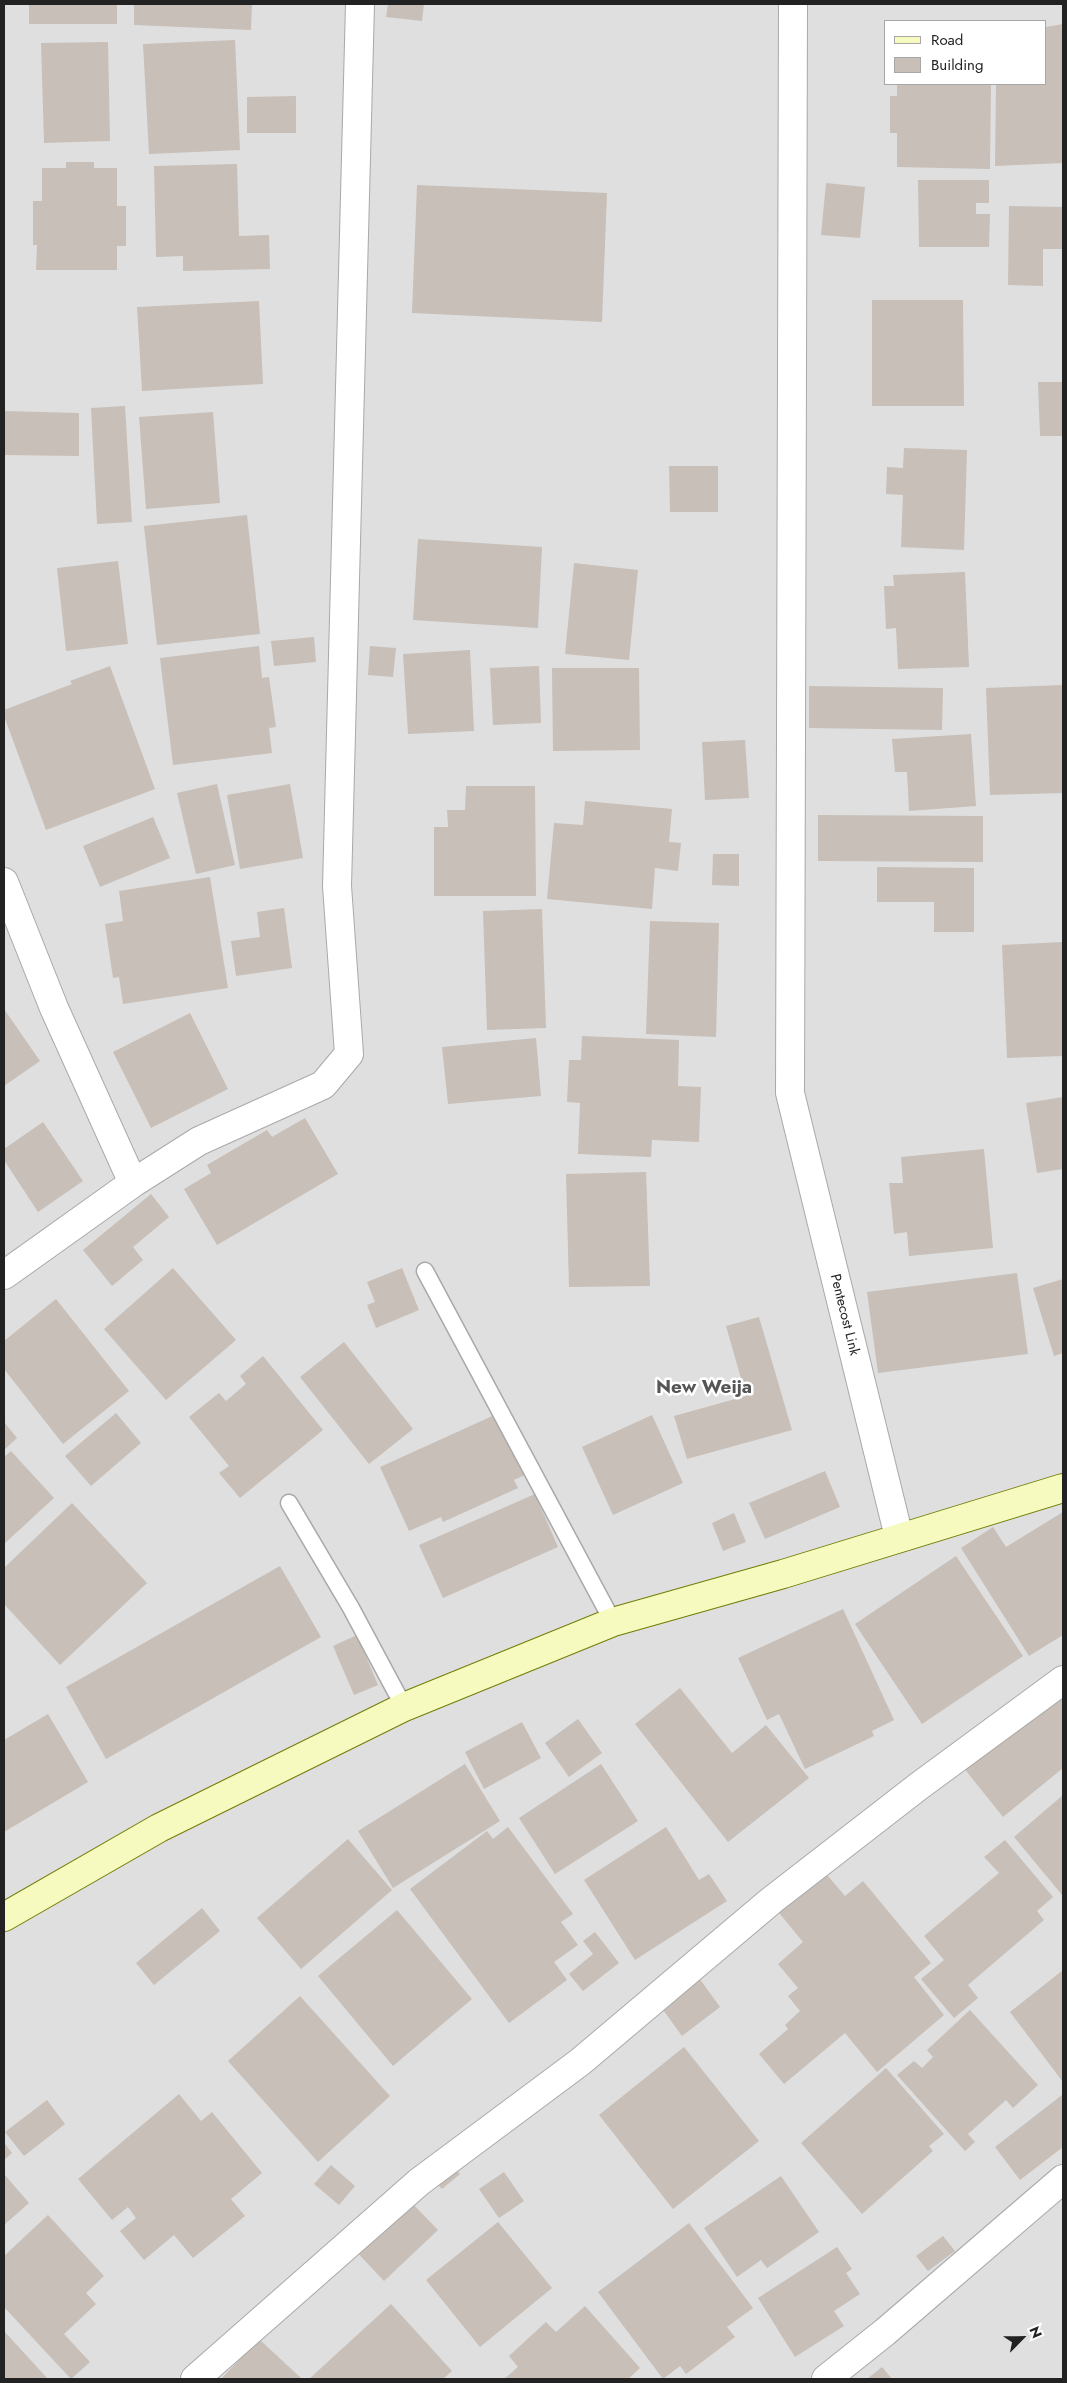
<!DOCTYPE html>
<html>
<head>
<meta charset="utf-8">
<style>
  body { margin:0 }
  #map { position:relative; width:1067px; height:2383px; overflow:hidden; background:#f2efe9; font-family:Jost,sans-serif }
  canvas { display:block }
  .frame { position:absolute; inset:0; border:5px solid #222; pointer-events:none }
  .legend { position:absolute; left:884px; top:20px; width:162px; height:65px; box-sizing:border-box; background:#fff; border:1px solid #a7a7a7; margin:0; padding:6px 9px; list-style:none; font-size:15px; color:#222 }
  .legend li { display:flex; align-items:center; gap:10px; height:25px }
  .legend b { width:25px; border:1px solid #a7a7a7 }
  .north { position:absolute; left:997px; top:2313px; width:50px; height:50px; -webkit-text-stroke:4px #fff; paint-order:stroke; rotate:67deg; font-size:14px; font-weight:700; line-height:20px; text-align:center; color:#222 }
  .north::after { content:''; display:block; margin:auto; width:18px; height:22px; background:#222; clip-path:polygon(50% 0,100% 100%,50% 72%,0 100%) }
</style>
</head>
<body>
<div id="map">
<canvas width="1067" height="2383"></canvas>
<div class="frame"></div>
<ul class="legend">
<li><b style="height:6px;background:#f7fabf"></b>Road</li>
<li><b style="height:14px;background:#c7bfb8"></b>Building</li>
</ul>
<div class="north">N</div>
</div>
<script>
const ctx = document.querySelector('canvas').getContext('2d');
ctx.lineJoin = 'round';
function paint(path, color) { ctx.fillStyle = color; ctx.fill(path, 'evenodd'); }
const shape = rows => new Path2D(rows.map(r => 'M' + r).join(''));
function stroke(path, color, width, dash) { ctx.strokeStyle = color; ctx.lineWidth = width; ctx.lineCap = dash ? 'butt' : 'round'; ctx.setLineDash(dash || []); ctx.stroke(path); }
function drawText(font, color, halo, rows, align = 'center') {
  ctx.font = font + ' Jost,sans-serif'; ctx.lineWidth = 5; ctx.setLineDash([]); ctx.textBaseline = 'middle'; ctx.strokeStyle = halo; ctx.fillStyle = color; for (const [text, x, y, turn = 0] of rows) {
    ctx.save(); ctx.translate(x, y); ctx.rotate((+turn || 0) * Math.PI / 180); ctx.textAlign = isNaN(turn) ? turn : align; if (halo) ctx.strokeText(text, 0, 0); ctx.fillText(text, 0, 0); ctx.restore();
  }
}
paint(shape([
  [4,4,1063,4,1063,2379,4,2379],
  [886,21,1046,21,1046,84,886,84]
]), '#e0dfdf');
paint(shape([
  [29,4,117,4,117,24,29,24],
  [134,4,252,4,251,30,134,25],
  [388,4,424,4,422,21,386,17],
  [1063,24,1063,163,995,166,996,84,1046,84,1046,27],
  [235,40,240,150,149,154,143,44],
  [108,42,110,141,44,143,41,43],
  [897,84,991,84,990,169,897,167,897,133,890,133,890,96,897,96],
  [296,96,296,133,247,133,247,97],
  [66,162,94,162,94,168,117,168,117,206,126,206,126,246,117,246,117,270,36,270,37,245,33,245,33,201,42,201,42,168,66,168],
  [237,164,239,236,269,235,270,269,183,271,183,256,156,257,154,166],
  [918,180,989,180,989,203,976,203,976,214,990,214,989,247,919,247],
  [826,183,865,187,860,238,821,235],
  [417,185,607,193,602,322,412,313],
  [1009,206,1063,207,1063,249,1043,249,1043,286,1008,285],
  [872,300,963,300,964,406,872,406],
  [259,301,263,384,142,391,137,307],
  [1038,382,1063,382,1063,436,1040,436],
  [125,406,132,522,97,524,91,408],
  [4,411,79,413,79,456,4,455],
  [213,412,220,503,146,509,139,417],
  [904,448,967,450,964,550,901,547,903,495,886,494,887,467,903,468],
  [669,466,718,466,718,512,670,512],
  [247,515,260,634,157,645,144,526],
  [418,539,542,547,538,628,413,620],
  [118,561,128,644,66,651,57,568],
  [574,563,638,570,629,660,565,654],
  [965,572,969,667,898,669,896,628,886,629,884,586,894,586,893,575],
  [314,637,316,662,274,666,271,641],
  [259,646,262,678,269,677,276,727,269,728,272,753,173,765,160,658],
  [370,646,396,648,393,677,368,675],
  [470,650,474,731,408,734,403,654],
  [110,666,155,789,46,830,4,716,4,710,72,684,70,681],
  [539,666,541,723,493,725,490,668],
  [552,668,639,668,640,750,553,751],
  [1063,685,1063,793,990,795,986,688],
  [809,686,943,688,942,730,809,728],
  [971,734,976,806,909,811,907,772,895,772,892,739],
  [745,740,749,798,705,800,702,742],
  [217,784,235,865,196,874,177,793],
  [290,784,303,858,240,869,227,795],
  [466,786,535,786,536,896,434,896,434,827,448,827,447,810,465,810],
  [585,801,672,809,669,842,681,843,678,871,655,868,652,909,547,899,554,823,583,825],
  [818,815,983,816,983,862,818,861],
  [153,817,170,858,100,887,83,846],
  [713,854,739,854,739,886,712,885],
  [877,867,974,868,974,932,934,932,934,902,877,902],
  [210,877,228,988,123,1004,119,977,113,978,105,924,123,921,119,891],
  [284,908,292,968,236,976,231,941,260,937,257,912],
  [542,909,546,1028,487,1030,483,911],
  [650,921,719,923,716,1037,646,1034],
  [1063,942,1063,1056,1007,1058,1002,945],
  [4,1009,40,1061,4,1086],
  [190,1013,228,1089,151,1128,113,1052],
  [582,1036,679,1040,678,1086,701,1087,699,1142,652,1140,651,1157,578,1154,580,1103,567,1102,569,1060,581,1060],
  [536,1038,541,1096,448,1104,442,1047],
  [1063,1097,1063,1169,1037,1173,1026,1103],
  [305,1118,338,1174,217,1245,184,1189,211,1173,207,1165,267,1130,272,1137],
  [43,1122,83,1181,38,1212,4,1160,4,1149],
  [984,1149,993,1248,909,1256,907,1232,894,1234,889,1183,903,1183,901,1157],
  [646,1172,650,1286,569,1287,566,1174],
  [151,1194,169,1217,133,1247,143,1260,112,1286,83,1250],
  [173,1268,236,1340,166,1400,104,1329],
  [402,1268,419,1310,376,1328,367,1305,375,1302,367,1282],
  [1017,1273,1028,1354,878,1373,867,1292],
  [1063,1279,1063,1353,1054,1356,1033,1288],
  [56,1299,129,1391,63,1444,4,1369,4,1341],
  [759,1317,792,1430,687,1459,674,1416,746,1396,726,1326],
  [344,1342,413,1429,369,1464,300,1377],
  [263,1356,323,1430,240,1498,219,1473,229,1466,189,1417,219,1393,226,1401,246,1384,240,1376],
  [116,1413,141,1443,91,1486,65,1456],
  [499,1413,527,1474,514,1480,518,1488,443,1522,441,1517,409,1531,380,1467],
  [652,1415,683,1483,613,1515,582,1447],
  [4,1422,17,1438,4,1450],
  [11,1451,54,1498,4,1544,4,1457],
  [825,1471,840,1507,765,1539,749,1503],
  [535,1494,558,1547,443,1598,419,1545],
  [72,1503,147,1583,60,1665,4,1604,4,1568],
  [1063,1512,1063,1635,1029,1656,961,1548,993,1527,1006,1547],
  [734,1513,746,1542,723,1551,712,1523],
  [956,1556,1023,1656,922,1724,855,1624],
  [280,1566,321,1637,106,1759,66,1687],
  [843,1609,894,1720,872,1731,874,1736,805,1769,779,1714,767,1720,738,1658],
  [357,1635,378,1685,354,1695,333,1646],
  [1063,1684,1063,1768,1003,1817,963,1767],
  [680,1688,732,1753,766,1725,809,1778,728,1842,635,1724],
  [48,1714,88,1782,4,1832,4,1740],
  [578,1719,602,1753,569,1777,545,1743],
  [522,1722,541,1758,484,1789,465,1752],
  [465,1764,500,1821,393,1888,358,1831],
  [601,1764,638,1821,555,1874,519,1818],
  [1063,1795,1063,1896,1014,1837],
  [508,1827,573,1914,561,1922,578,1945,554,1962,567,1980,509,2023,410,1889,487,1831,493,1839],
  [666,1827,699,1880,709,1874,727,1901,635,1960,584,1880],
  [348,1839,392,1890,301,1969,257,1918],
  [1005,1840,1053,1897,1037,1911,1044,1920,968,1985,978,1998,954,2018,921,1979,944,1960,924,1936,999,1873,984,1857],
  [822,1869,845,1896,863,1881,931,1963,914,1977,944,2015,877,2072,845,2033,784,2084,759,2054,788,2029,785,2025,800,2011,788,1996,798,1988,778,1964,803,1942,775,1908],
  [202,1908,220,1931,154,1985,136,1963],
  [397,1910,472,1999,393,2066,318,1976],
  [595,1932,619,1963,583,1991,569,1974,593,1954,583,1941],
  [1063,1970,1063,2082,1010,2012],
  [699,1978,720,2007,682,2036,661,2007],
  [300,1996,390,2096,318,2162,228,2061],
  [970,2010,1038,2085,1013,2108,1006,2100,968,2134,975,2142,965,2151,897,2075,914,2061,922,2068,933,2057,927,2050],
  [684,2047,759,2141,673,2209,599,2115],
  [886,2068,944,2134,929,2146,933,2151,862,2214,801,2143],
  [179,2094,201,2121,212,2112,262,2173,231,2199,245,2216,193,2258,174,2235,144,2260,120,2231,136,2218,128,2207,112,2220,78,2179],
  [1062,2095,1063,2147,1020,2180,995,2147],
  [47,2100,65,2124,24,2156,5,2132],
  [4,2143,12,2153,4,2160],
  [449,2162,460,2174,442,2189,431,2177],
  [331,2165,355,2186,339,2205,314,2184],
  [504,2172,524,2201,499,2218,479,2189],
  [4,2174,29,2203,4,2225],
  [781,2176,819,2232,767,2268,761,2260,737,2277,704,2228],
  [406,2197,438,2230,384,2281,353,2248],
  [48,2215,104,2276,86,2293,96,2304,64,2334,90,2362,71,2379,4,2307,4,2256],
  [498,2222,552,2288,480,2347,426,2280],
  [689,2223,753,2308,727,2327,735,2337,686,2374,680,2366,663,2379,598,2292],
  [943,2236,955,2251,928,2271,916,2256],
  [837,2247,852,2269,846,2273,860,2294,834,2311,844,2326,795,2357,758,2298],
  [391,2304,452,2371,443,2379,309,2379],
  [585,2306,640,2368,628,2379,504,2379,518,2367,509,2356,546,2322,556,2332],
  [4,2331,47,2378,4,2379],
  [259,2339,302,2379,221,2379],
  [882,2367,892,2379,867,2379]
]), '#c7bfb8');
const lane = shape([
  [425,1271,613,1622],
  [289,1503,351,1608,404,1707]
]);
const street = shape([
  [793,4,790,1093,899,1537],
  [4,882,54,1008,133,1183],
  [4,1275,133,1183,199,1141,323,1085,349,1054,337,886,360,4],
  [195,2379,419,2182,580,2062,772,1900,919,1786,1063,1680],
  [826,2379,885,2332,1063,2179]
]);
const secondary = shape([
  [4,1917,159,1828,404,1707,613,1622,783,1574,1063,1488]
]);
stroke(lane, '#a9a9a9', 19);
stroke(street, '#a9a9a9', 30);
stroke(secondary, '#707d05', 30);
stroke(lane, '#fff', 16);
stroke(street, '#fff', 28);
stroke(secondary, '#f7fabf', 28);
drawText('14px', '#222', '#fff', [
  ["Pentecost Link",844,1315,76]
]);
drawText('bold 19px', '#555', '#fff', [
  ["New Weija",704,1388]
]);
</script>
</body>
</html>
